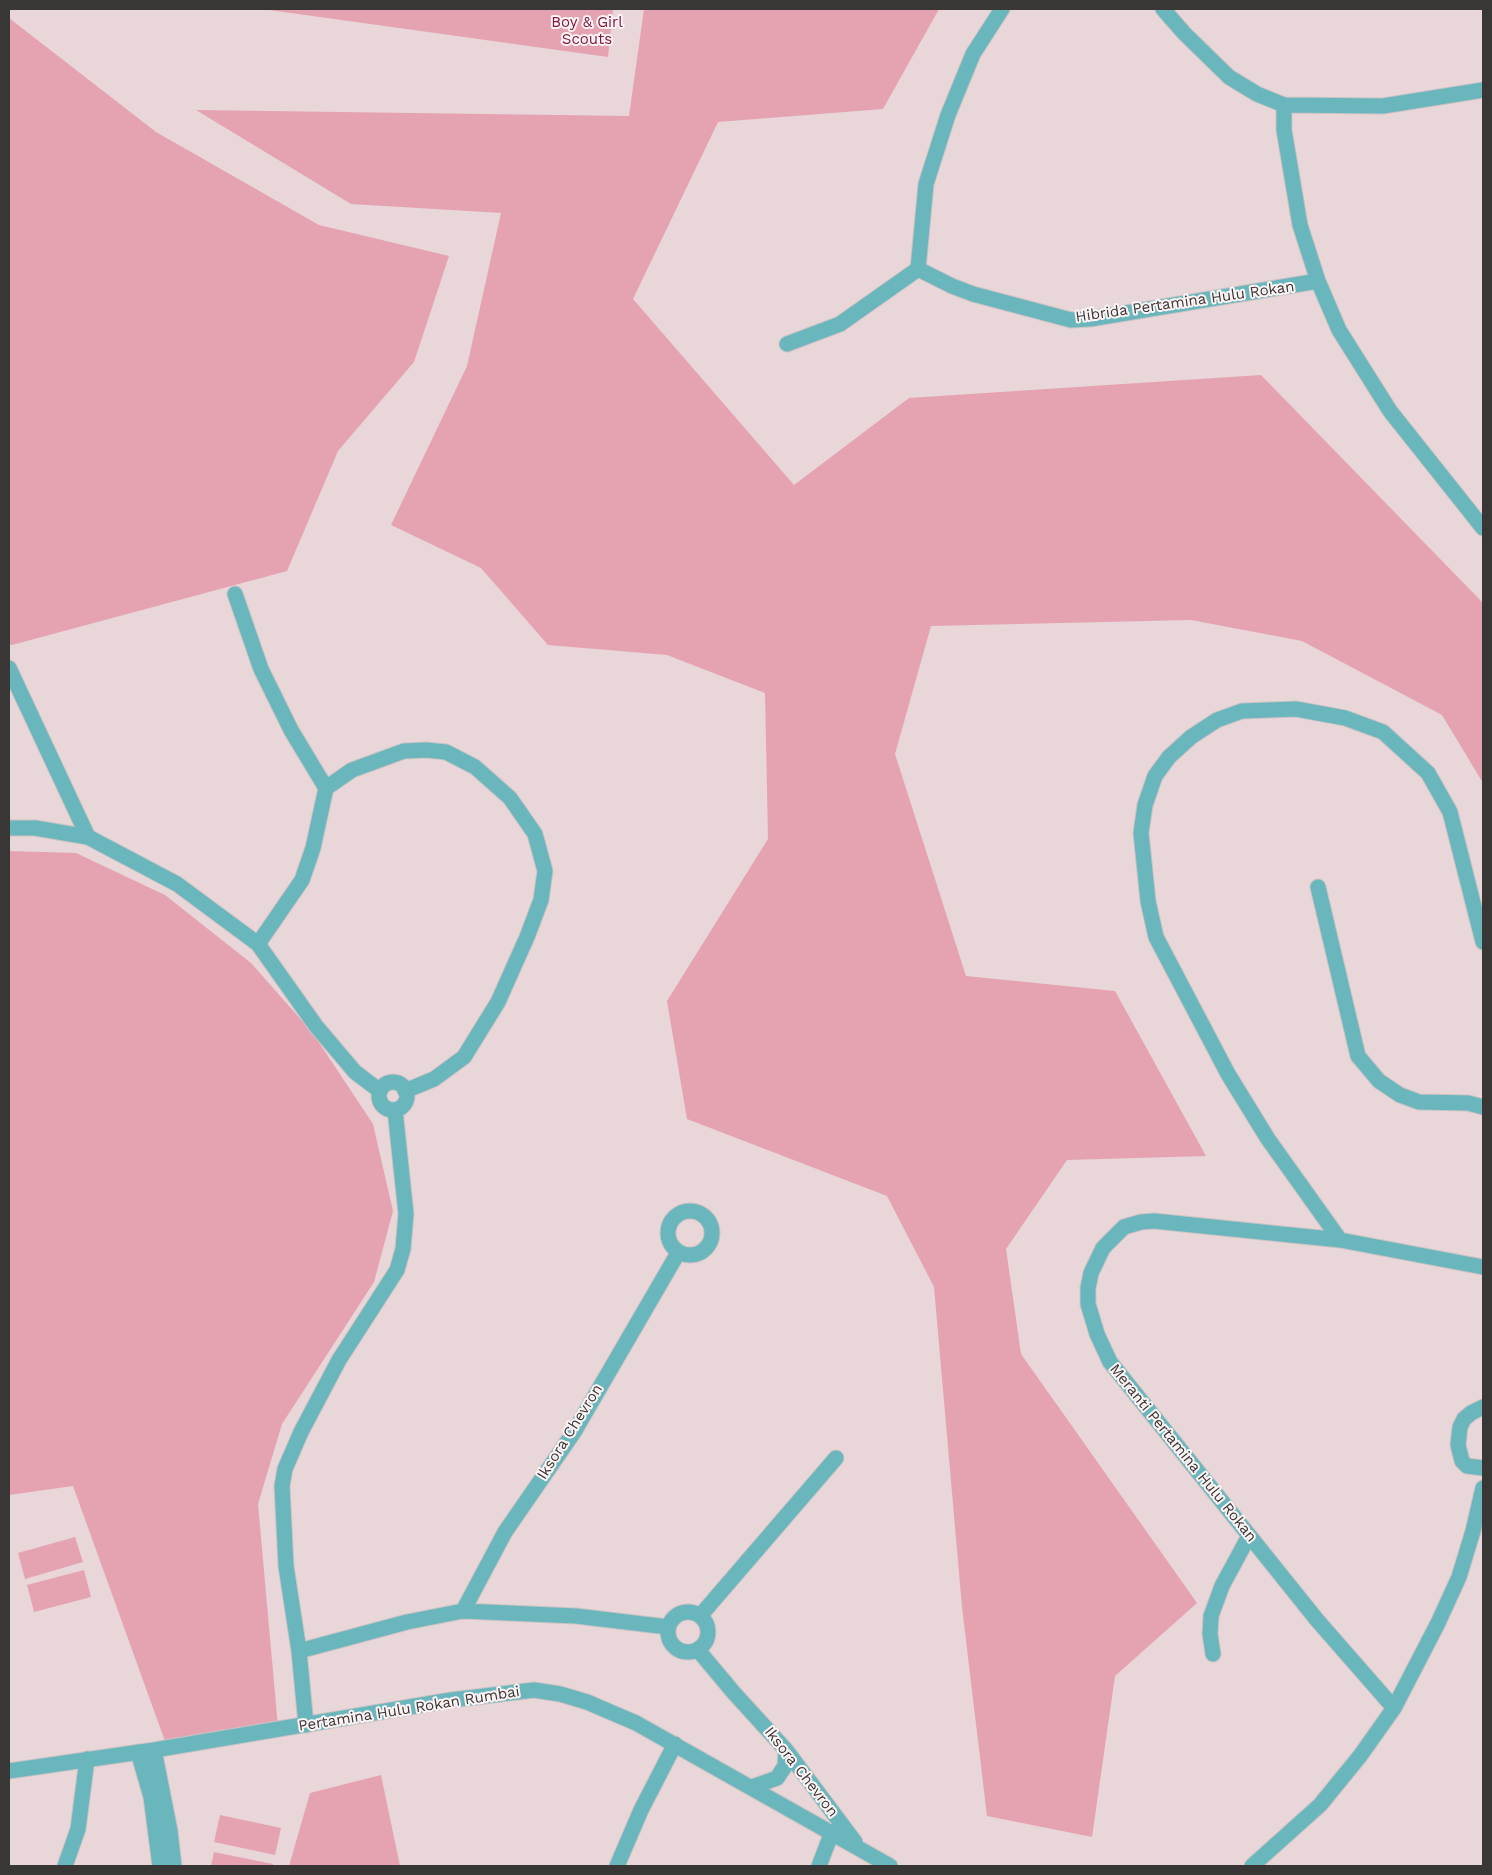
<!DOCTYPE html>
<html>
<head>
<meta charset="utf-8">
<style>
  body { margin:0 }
  #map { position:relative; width:1492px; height:1875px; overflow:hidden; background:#f0e6e8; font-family:"Work Sans",sans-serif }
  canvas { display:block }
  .frame { position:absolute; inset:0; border:10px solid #393636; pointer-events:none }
</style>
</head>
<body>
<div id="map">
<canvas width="1492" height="1875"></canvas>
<div class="frame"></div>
</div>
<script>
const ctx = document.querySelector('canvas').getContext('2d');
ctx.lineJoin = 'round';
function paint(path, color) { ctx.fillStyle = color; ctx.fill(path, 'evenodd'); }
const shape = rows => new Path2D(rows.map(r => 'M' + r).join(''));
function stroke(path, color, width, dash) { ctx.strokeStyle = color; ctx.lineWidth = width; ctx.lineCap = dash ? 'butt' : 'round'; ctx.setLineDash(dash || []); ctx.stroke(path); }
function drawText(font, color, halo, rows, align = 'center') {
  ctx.font = font + ' "Work Sans",sans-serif'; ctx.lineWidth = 4; ctx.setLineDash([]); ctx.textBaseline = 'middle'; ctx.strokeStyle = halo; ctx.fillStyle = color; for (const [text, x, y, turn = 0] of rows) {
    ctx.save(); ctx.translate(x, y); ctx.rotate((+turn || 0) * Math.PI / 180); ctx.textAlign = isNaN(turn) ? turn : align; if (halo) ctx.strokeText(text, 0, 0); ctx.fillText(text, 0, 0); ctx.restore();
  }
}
paint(shape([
  [9,9,1483,9,1483,1866,9,1866]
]), '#e8d6d9');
paint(shape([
  [262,9,613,9,608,57],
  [644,9,939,9,883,109,718,122,633,299,794,485,909,398,1261,375,1483,603,1483,783,1442,715,1302,641,1191,620,931,626,895,754,966,976,1115,991,1206,1156,1067,1160,1006,1249,1021,1354,1197,1603,1115,1676,1092,1837,987,1816,962,1607,934,1287,887,1196,687,1119,667,1001,768,839,765,693,667,655,548,645,481,568,391,525,467,366,501,213,351,204,196,110,629,116],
  [9,18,156,132,319,225,449,256,414,362,338,451,287,571,12,645,9,644],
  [9,851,76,853,165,895,251,963,312,1032,373,1124,393,1211,374,1282,282,1424,258,1504,278,1727,166,1744,73,1486,9,1495],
  [75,1537,83,1562,25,1579,18,1553],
  [84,1570,91,1597,34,1612,27,1585],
  [381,1775,400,1866,289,1866,310,1793],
  [220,1815,281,1828,275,1855,214,1842],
  [214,1852,273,1864,273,1866,211,1866]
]), '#e5a3b1');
const minor = shape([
  [1002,9,973,54,948,115,926,184,918,269,952,286,973,294,1071,320,1090,319,1318,281],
  [1163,9,1184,33,1229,77,1257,94,1284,105],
  [1483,90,1383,106,1284,105,1284,130,1300,225,1318,281,1339,330,1390,411,1483,528],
  [787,344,840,324,918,269],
  [235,594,261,669,291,730,326,788],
  [9,668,88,837],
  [9,828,35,828,88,837,177,884,258,944,316,1026,355,1072,380,1091],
  [1318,887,1358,1056,1379,1081,1400,1095,1419,1102,1468,1103,1483,1107],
  [258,944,302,880,313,848,326,788,352,770,404,751,426,750,446,752,475,767,510,798,535,834,545,871,541,900,527,937,498,1002,464,1057,434,1079,405,1091],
  '379 1096a14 14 0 1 1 28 0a14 14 0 1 1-28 0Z',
  '668 1233a22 22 0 1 1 44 0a22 22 0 1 1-44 0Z',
  [1340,1240,1268,1139,1228,1074,1156,937,1148,901,1141,833,1145,805,1155,776,1169,757,1191,737,1217,720,1242,711,1296,709,1345,718,1383,732,1428,773,1450,812,1483,942],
  [1483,1407,1471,1413,1464,1419,1460,1427,1458,1445,1462,1461,1467,1466,1483,1468],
  [463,1611,505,1532,574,1432,678,1253],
  '668 1632a20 20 0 1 1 40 0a20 20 0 1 1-40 0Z',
  [700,1616,836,1458],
  [698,1650,734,1693,786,1750,855,1842],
  [299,1651,407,1622,463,1611,576,1616,668,1627],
  [1213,1654,1210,1634,1211,1616,1222,1586,1249,1536],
  [1394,1708,1317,1620,1110,1362,1097,1334,1088,1304,1088,1288,1091,1273,1103,1248,1124,1227,1141,1222,1154,1221,1340,1240,1483,1267],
  [306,1725,299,1651,286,1566,282,1486,285,1469,301,1432,339,1360,397,1270,403,1249,406,1214,395,1110],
  [154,1750,170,1831,174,1866],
  [138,1752,151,1797,160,1866],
  [9,1771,154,1750,451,1700,534,1690,560,1694,587,1702,636,1723,890,1866],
  [752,1787,777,1778,785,1766,786,1750],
  [65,1866,78,1829,87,1759],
  [617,1866,641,1810,675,1744],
  [819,1866,832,1832],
  [1252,1866,1320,1805,1360,1756,1394,1708,1438,1623,1459,1577,1473,1531,1483,1488]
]);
stroke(minor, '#cbc3c4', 17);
stroke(minor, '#69b6bd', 15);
drawText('15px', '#81183e', '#fdf4f5', [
  ["Boy & Girl",587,23],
  ["Scouts",587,40]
]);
drawText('15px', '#393636', '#fdf4f5', [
  ["Hibrida Pertamina Hulu Rokan",1185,302,-8],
  ["Iksora Chevron",570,1432,-58],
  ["Meranti Pertamina Hulu Rokan",1183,1453,51],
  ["Pertamina Hulu Rokan Rumbai",409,1709,-9],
  ["Iksora Chevron",801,1772,52]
]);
</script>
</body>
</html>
